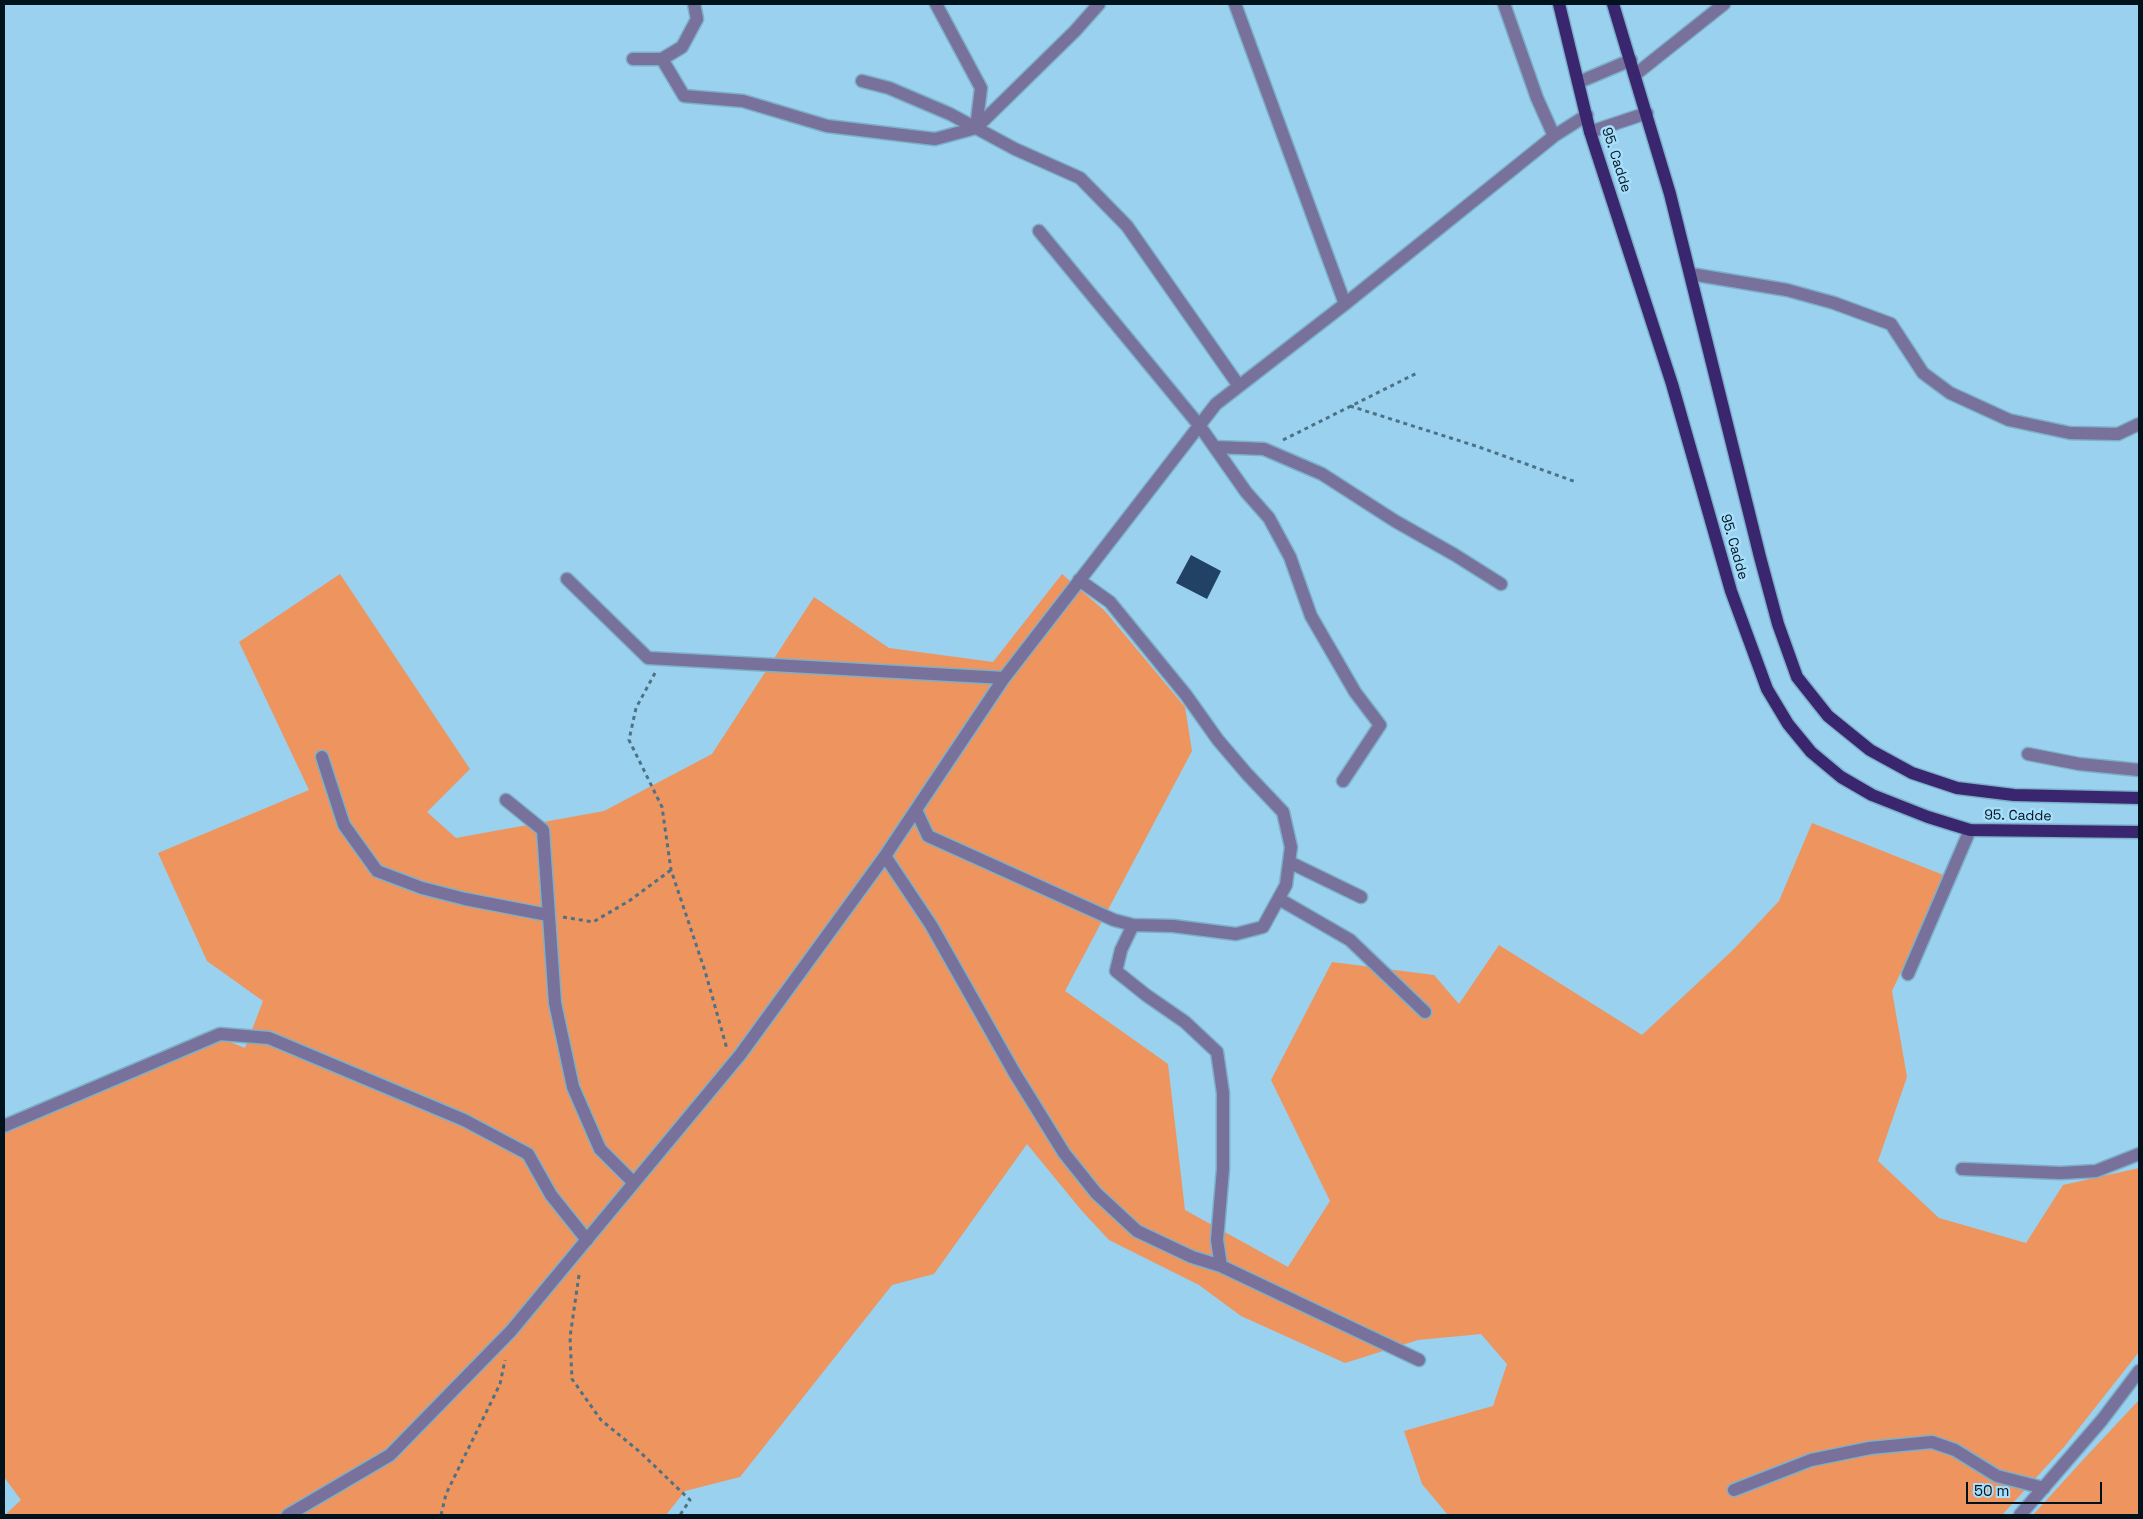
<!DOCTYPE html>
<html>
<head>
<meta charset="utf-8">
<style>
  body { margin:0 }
  #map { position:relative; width:2143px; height:1519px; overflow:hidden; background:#99d1ee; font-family:"Space Grotesk",sans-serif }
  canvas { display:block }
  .frame { position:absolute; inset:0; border:5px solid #00131d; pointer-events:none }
  .scale { position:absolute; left:1966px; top:1482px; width:136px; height:22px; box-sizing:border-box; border:2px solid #00131d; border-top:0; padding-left:6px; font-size:15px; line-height:18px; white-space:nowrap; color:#00131d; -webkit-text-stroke:4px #a6defb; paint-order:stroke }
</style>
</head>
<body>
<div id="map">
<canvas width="2143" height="1519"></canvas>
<div class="frame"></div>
<div class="scale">50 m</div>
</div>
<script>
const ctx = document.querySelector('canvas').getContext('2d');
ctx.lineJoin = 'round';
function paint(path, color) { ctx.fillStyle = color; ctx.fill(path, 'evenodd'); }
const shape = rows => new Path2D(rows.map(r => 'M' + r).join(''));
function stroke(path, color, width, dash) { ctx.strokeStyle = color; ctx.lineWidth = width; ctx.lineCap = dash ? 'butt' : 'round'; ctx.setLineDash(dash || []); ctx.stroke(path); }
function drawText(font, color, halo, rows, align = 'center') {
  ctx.font = font + ' "Space Grotesk",sans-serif'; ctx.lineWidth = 5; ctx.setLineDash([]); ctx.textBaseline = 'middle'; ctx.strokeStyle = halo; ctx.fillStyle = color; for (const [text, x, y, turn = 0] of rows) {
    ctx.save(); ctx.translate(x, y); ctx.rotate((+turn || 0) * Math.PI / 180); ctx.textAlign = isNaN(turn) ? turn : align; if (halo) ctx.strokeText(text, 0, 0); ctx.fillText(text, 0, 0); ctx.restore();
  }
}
paint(shape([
  [340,574,470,769,427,812,456,838,604,811,712,754,814,597,889,648,993,662,1062,574,1105,611,1185,707,1192,751,1065,991,1168,1064,1185,1210,1288,1267,1330,1201,1271,1080,1332,962,1434,975,1459,1004,1499,945,1642,1035,1734,949,1779,901,1812,823,1946,876,1892,991,1907,1077,1878,1161,1939,1218,2026,1243,2063,1185,2139,1168,2139,1352,2064,1447,2002,1515,1448,1515,1422,1484,1404,1431,1493,1406,1507,1364,1481,1334,1418,1340,1345,1363,1241,1316,1199,1285,1109,1240,1082,1211,1027,1144,934,1274,892,1285,740,1477,685,1491,666,1515,5,1515,21,1500,4,1477,4,1120,206,1032,245,1048,263,1001,207,961,158,853,309,790,239,642],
  [2139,1400,2139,1515,2033,1515,2081,1462]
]), '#ee945e');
paint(shape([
  [1191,555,1221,571,1207,599,1176,583]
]), '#214264');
const minor = shape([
  [936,4,981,88,976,128],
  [1099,4,1075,31,976,128,1015,149,1080,178,1127,226,1239,386],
  [1235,4,1345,304],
  [1504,4,1537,98,1554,136],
  [633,59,662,59,682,47,697,19,694,4],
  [662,59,684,96,743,101,827,126,935,139,976,128],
  [1636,74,1724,4],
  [862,81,889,88,950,114,976,128],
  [1579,82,1631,60],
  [1590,132,1647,113],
  [1039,231,1199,425,1246,492,1269,518,1290,557,1311,616,1355,692,1380,725,1343,781],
  [1691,274,1787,290,1834,303,1891,324,1923,373,1950,393,2009,420,2070,433,2118,434,2139,424],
  [1215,447,1264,449,1322,474,1395,521,1455,555,1501,584],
  [567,579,648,658,1004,678],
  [2028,754,2079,764,2139,770],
  [322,757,344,825,377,871,422,888,465,899,548,915],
  [506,800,543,830,555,1003,573,1087,600,1149,634,1183],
  [916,810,928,836,1114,920,1133,925,1173,926,1236,934,1263,927,1286,885,1291,847,1283,812,1247,774,1218,740,1186,695,1110,602,1079,580],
  [885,856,931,925,1014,1072,1064,1153,1096,1193,1137,1231,1192,1257,1221,1266,1419,1360],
  [1289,862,1361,897],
  [1279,899,1350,940,1425,1012],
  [1133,925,1121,950,1116,971,1146,995,1185,1022,1217,1052,1223,1093,1223,1169,1217,1240,1221,1266],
  [1908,974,1970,830],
  [4,1126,220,1034,269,1038,464,1120,528,1154,551,1195,587,1240],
  [1962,1169,2061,1173,2096,1171,2139,1154],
  [1734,1490,1811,1460,1870,1448,1932,1442,1955,1450,1997,1476,2044,1488],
  [288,1515,390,1455,511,1331,740,1055,885,856,1004,678,1216,404,1345,304,1554,136,1587,115],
  [2020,1515,2102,1420,2139,1371]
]);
const major = shape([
  [1559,4,1590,132,1672,384,1731,591,1767,689,1788,724,1811,752,1841,777,1872,795,1928,817,1970,830,2139,832],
  [1613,4,1670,194,1760,557,1778,624,1797,677,1828,716,1870,750,1912,773,1957,788,2014,795,2139,798]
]);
stroke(minor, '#7dafc8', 15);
stroke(major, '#7dafc8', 15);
stroke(shape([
  [1350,406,1479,447,1576,482],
  [1283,440,1417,373],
  [655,673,636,708,629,740,662,807,671,870,705,971,727,1049],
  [563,917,593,922,629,901,671,870],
  [579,1275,570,1337,572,1379,601,1420,640,1452,690,1500,680,1515],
  [441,1515,446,1494,500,1384,505,1360]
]), '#4d7286', 3, [4, 4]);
stroke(minor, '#77719b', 12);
stroke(major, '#3a266f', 12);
drawText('14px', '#00131d', '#a6defb', [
  ["95. Cadde",1616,160,72],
  ["95. Cadde",1734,547,74],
  ["95. Cadde",2018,816,1]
]);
</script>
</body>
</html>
